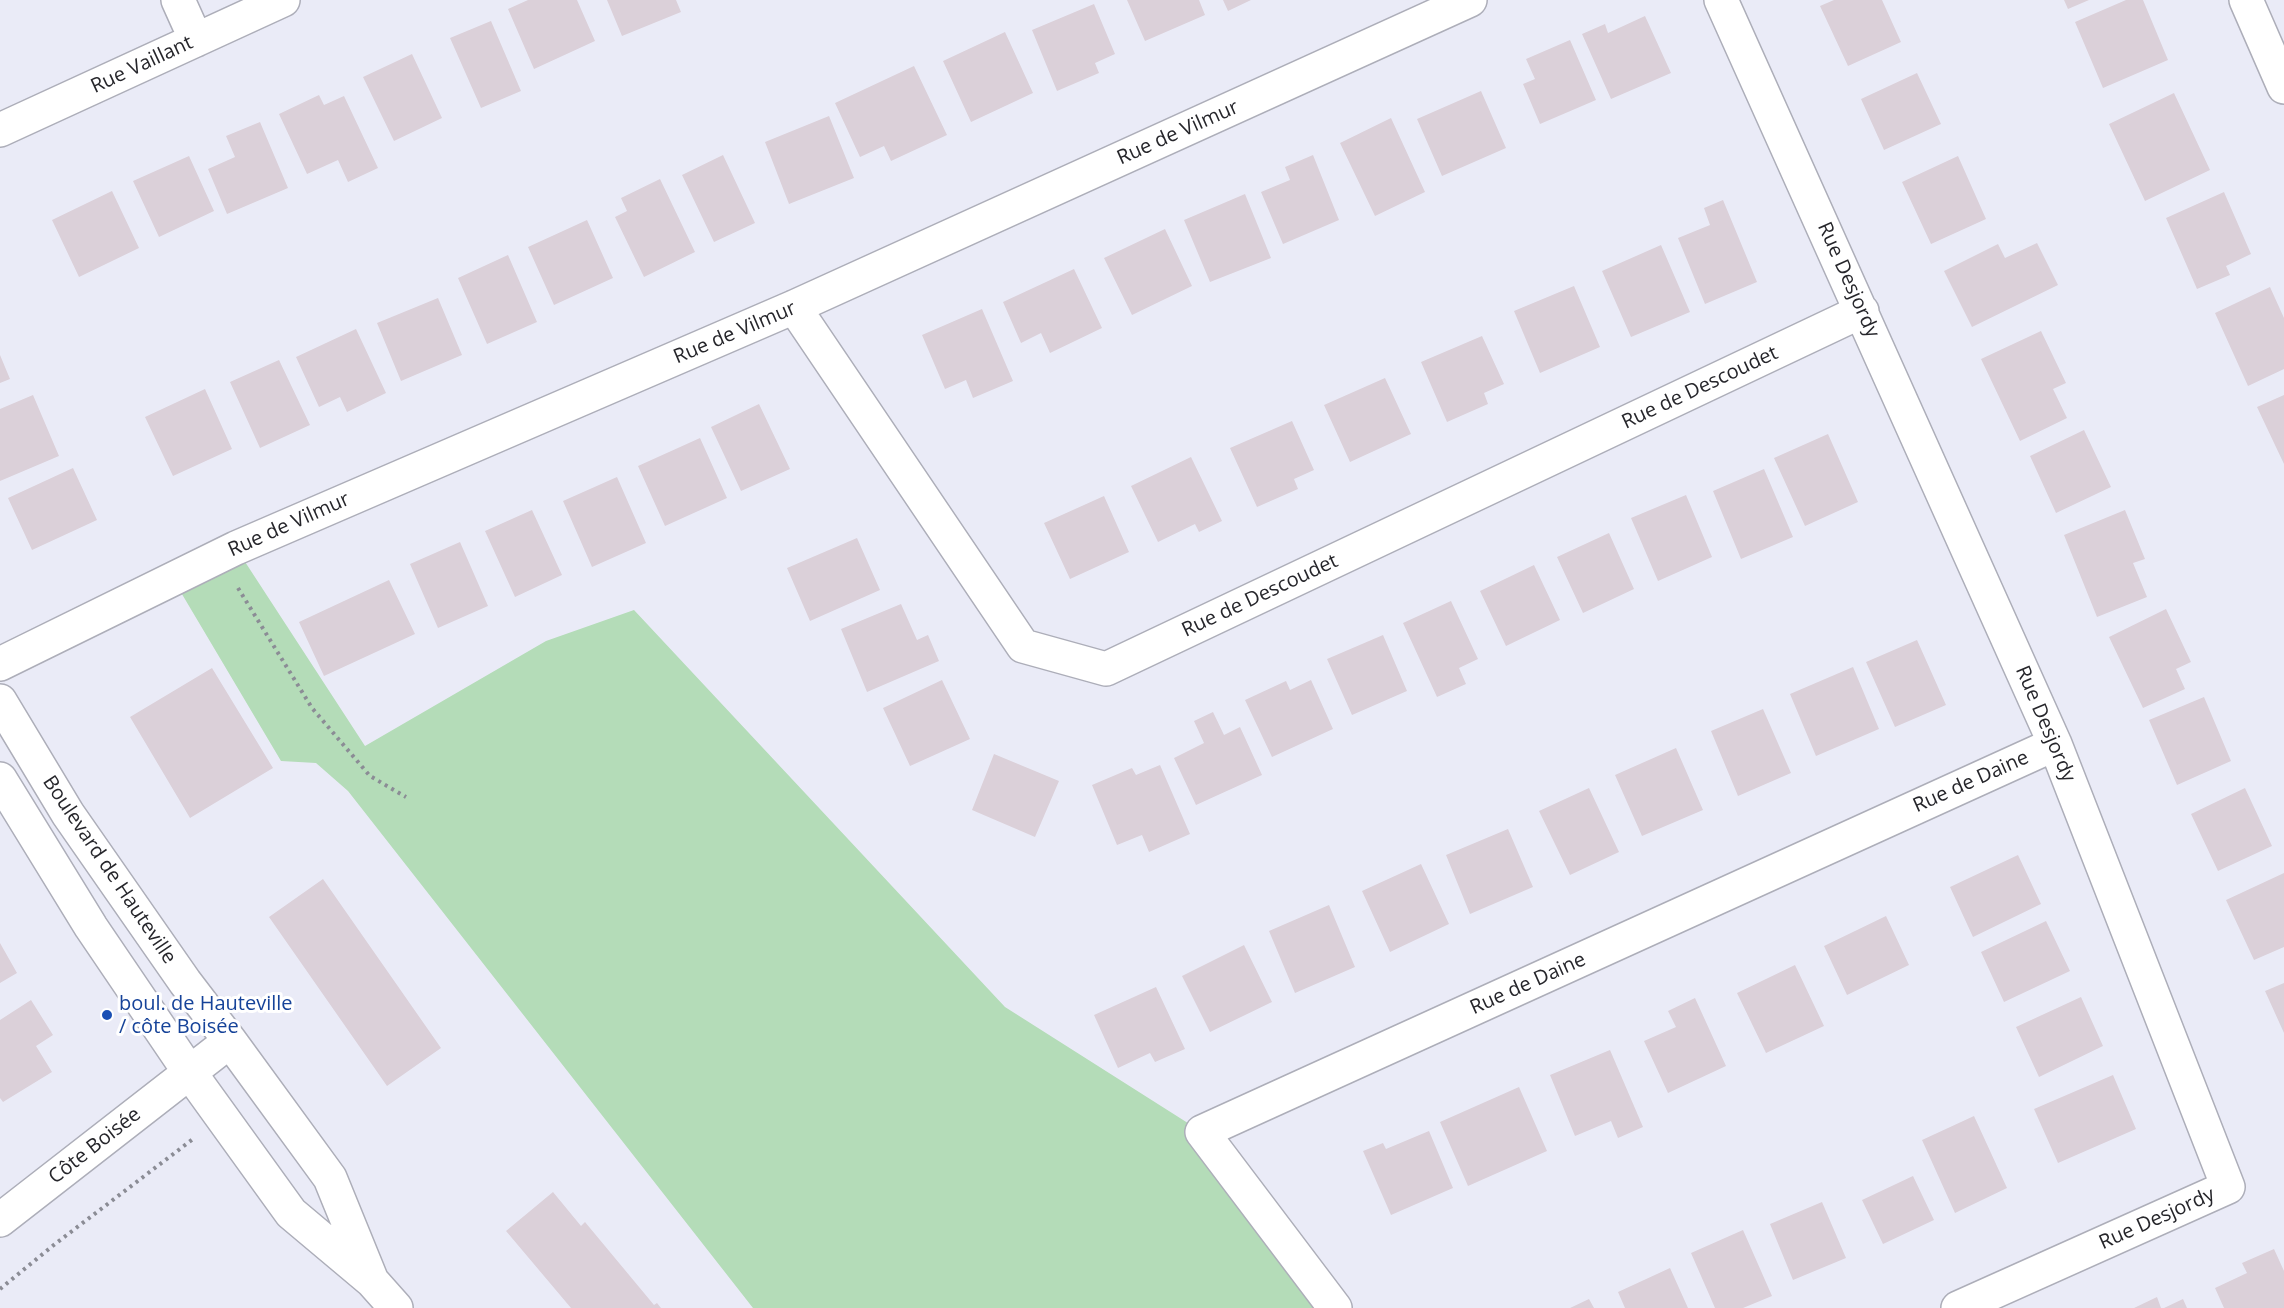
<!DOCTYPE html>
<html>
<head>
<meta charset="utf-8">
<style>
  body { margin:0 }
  canvas { display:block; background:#eaebf7 }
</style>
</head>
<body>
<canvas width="2284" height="1308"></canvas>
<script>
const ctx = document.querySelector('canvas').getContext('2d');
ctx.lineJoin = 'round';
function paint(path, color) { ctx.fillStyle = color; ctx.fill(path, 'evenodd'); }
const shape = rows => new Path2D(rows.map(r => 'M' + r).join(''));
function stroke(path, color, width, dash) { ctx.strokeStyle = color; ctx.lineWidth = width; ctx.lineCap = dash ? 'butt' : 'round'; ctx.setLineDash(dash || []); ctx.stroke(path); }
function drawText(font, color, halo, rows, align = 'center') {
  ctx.font = font + ' "Open Sans",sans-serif'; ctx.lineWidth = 6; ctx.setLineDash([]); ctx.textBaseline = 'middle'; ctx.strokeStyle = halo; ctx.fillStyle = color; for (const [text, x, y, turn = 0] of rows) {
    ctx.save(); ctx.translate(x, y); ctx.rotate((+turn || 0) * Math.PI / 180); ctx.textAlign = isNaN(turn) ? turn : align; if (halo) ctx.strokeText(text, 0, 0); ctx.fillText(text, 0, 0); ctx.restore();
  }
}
paint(shape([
  [236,548,365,746,546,641,634,610,1005,1007,1202,1132,1335,1308,753,1308,348,791,316,763,281,761,173,579]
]), '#b4dcb8');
paint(shape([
  [528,0,577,0,595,41,534,69,508,9],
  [607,0,676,0,681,12,622,36],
  [1127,0,1199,0,1205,15,1145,41],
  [1223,0,1251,0,1228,11],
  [1834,0,1882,0,1901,42,1848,66,1820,6],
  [2064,0,2089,0,2068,9],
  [2126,0,2143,0,2168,60,2103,88,2075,22],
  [1094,4,1115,54,1095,63,1099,73,1057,91,1032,30],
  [1645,16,1671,73,1611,99,1582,34,1605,24,1608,33],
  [491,21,521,91,481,108,450,38],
  [1005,32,1033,93,971,122,943,61],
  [1570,40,1596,100,1540,124,1523,84,1535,79,1526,59],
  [412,54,442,118,394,141,363,77],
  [914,66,947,135,891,161,884,146,860,157,835,103],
  [1917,73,1941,124,1884,150,1861,99],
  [1481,91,1506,148,1442,176,1417,119],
  [2174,93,2210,170,2145,201,2109,124],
  [319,95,324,105,344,96,378,168,348,182,338,160,307,174,279,114],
  [829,116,854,178,789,204,765,142],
  [1391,118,1425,192,1375,216,1340,143],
  [260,122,288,188,227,214,208,169,235,157,226,136],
  [723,155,755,223,714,242,682,175],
  [1313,155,1339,220,1283,244,1261,192,1290,180,1285,167],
  [189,156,214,211,159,237,133,181],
  [1958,156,1986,219,1931,244,1902,182],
  [660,179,695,252,644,277,615,217,627,211,621,198],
  [112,191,139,248,79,277,52,220],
  [2224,192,2251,254,2226,266,2230,275,2197,289,2166,218],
  [1245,194,1271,258,1210,282,1184,220],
  [1723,200,1757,282,1705,304,1678,238,1710,225,1704,208],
  [587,220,613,278,554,305,528,247],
  [1165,229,1192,286,1132,315,1104,258],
  [2037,243,2058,285,1972,327,1944,271,1998,244,2005,258],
  [1661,245,1690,312,1631,337,1602,271],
  [508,255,537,322,487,344,458,278],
  [1074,269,1102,328,1050,353,1041,333,1021,343,1003,302],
  [1574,286,1600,347,1540,373,1514,311],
  [2270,287,2284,318,2284,369,2248,386,2215,313],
  [438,298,462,355,401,381,377,323],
  [982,309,1013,381,973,398,966,380,945,389,922,335],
  [356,329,386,393,347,412,340,397,319,407,296,357],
  [2041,331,2066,383,2053,389,2067,418,2020,441,1981,359],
  [1482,336,1504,384,1484,393,1488,404,1447,422,1421,362],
  [0,355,10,379,0,383],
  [279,360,310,425,260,448,230,382],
  [1385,378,1411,434,1350,462,1324,405],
  [205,389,232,449,173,476,145,417],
  [33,395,59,456,0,481,0,409],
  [2284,395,2284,464,2257,407],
  [759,404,790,469,741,491,711,427],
  [1292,421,1314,470,1294,479,1298,489,1257,507,1230,448],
  [2084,430,2111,487,2056,513,2030,456],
  [1828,434,1858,502,1805,526,1774,458],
  [700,438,727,498,665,526,638,466],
  [1191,457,1222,521,1199,532,1195,524,1158,542,1131,486],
  [73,468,97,520,32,550,8,498],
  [1764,469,1793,537,1741,559,1713,491],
  [617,477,646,543,592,567,563,501],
  [1686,495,1712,557,1658,581,1631,518],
  [1104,496,1129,552,1070,579,1044,523],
  [532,510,562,575,515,597,485,531],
  [2125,510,2145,559,2133,563,2147,597,2097,617,2064,535],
  [1609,533,1634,589,1583,613,1557,557],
  [857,538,880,590,810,621,787,568],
  [460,542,488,606,438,628,410,564],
  [1534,565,1560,620,1506,646,1480,591],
  [389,580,415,634,324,676,299,622],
  [1451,601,1478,659,1459,668,1466,684,1437,697,1403,623],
  [901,604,917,640,928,635,939,661,867,692,841,629],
  [2166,609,2191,662,2176,669,2185,689,2143,708,2109,637],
  [1383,635,1407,691,1352,715,1327,659],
  [1917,640,1946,705,1895,727,1866,662],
  [1853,667,1879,729,1816,756,1790,694],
  [212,668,273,768,190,818,130,717],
  [942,680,970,739,910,766,883,708],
  [1311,680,1333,729,1272,757,1245,700,1286,681,1290,690],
  [2204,697,2231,761,2177,785,2149,720],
  [1763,709,1791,773,1738,796,1711,731],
  [1213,712,1224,735,1240,727,1262,775,1196,805,1174,758,1204,743,1194,721],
  [1676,748,1703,810,1642,836,1615,775],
  [994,754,1059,781,1035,837,972,810],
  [1160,765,1190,834,1149,852,1142,835,1117,845,1092,785,1132,768,1136,775],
  [1589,788,1619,852,1570,875,1539,811],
  [2245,788,2272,846,2218,871,2191,814],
  [1508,829,1533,887,1470,914,1446,855],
  [2018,855,2041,904,1973,937,1950,887],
  [1421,864,1449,924,1390,952,1362,891],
  [2284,873,2284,947,2254,960,2226,900],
  [323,879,441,1048,387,1086,269,917],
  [1329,905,1355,967,1295,993,1269,931],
  [1886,916,1909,965,1847,995,1824,946],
  [2046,921,2070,971,2004,1002,1981,952],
  [0,943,17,973,0,983],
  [1244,945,1272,1002,1210,1032,1182,976],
  [1795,965,1824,1026,1766,1053,1737,993],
  [2284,983,2284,1033,2265,991],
  [1156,987,1185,1049,1155,1062,1150,1053,1118,1068,1094,1015],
  [2081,997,2103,1046,2039,1077,2016,1027],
  [1695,998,1726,1066,1668,1093,1644,1041,1676,1027,1668,1011],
  [31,1000,53,1035,36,1046,52,1072,3,1102,0,1098,0,1020],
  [1610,1050,1643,1127,1618,1138,1611,1121,1575,1136,1550,1075],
  [2113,1075,2136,1129,2058,1163,2034,1109],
  [1519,1087,1547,1151,1468,1186,1440,1122],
  [1974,1116,2007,1188,1955,1213,1922,1140],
  [1429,1131,1453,1188,1391,1215,1363,1151,1383,1143,1386,1149],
  [1913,1176,1934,1220,1883,1244,1862,1200],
  [553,1192,581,1226,585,1222,654,1305,657,1303,661,1308,571,1308,506,1231],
  [1822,1202,1846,1258,1793,1280,1770,1224],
  [1743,1230,1772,1296,1743,1308,1715,1308,1691,1253],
  [2274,1249,2284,1271,2284,1308,2224,1308,2215,1288,2247,1273,2242,1263],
  [1670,1268,1688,1308,1625,1308,1618,1292],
  [2157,1297,2161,1308,2134,1308],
  [1589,1299,1594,1308,1570,1308],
  [2183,1299,2187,1308,2164,1308]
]), '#dbd0d9');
const minor = shape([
  [178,0,196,40],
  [1721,0,2055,744,2228,1187,1958,1308],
  [2246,0,2284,87],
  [0,130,283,0],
  [794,307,1023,646,1106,669,1862,311],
  [0,664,236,548,794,307,1470,0],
  [0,701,68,814,185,982,230,1041,330,1178,372,1281],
  [0,779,91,927,190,1073,291,1213,372,1281,396,1308],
  [0,1220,230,1041],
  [1335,1308,1202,1132,2055,744]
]);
stroke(minor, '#adaeb9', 36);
stroke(shape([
  [238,588,312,708,370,776,406,797],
  [0,1289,55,1244,193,1139]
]), '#8b8c95', 4, [3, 4.5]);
stroke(minor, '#fff', 33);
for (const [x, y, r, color] of [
  [107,1015,6,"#1a4fb4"]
]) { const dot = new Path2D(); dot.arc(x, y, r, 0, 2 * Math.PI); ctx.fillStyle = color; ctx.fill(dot); stroke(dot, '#fff', 2); }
drawText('20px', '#26262b', '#fff', [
  ["Rue Vaillant",142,65,-25],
  ["Rue de Vilmur",1178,133,-24],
  ["Rue Desjordy",1848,280,66],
  ["Rue de Vilmur",735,333,-23],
  ["Rue de Descoudet",1700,388,-25],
  ["Rue de Vilmur",289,525,-24],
  ["Rue de Descoudet",1260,596,-25],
  ["Rue Desjordy",2045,724,67],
  ["Rue de Daine",1971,782,-24],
  ["Boulevard de Hauteville",109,870,56],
  ["Rue de Daine",1528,984,-24],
  ["Côte Boisée",95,1146,-38],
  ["Rue Desjordy",2157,1219,-24]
]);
drawText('20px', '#164399', '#fff', [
  ["boul. de Hauteville",119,1004],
  ["/ côte Boisée",119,1027]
], 'left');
</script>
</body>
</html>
